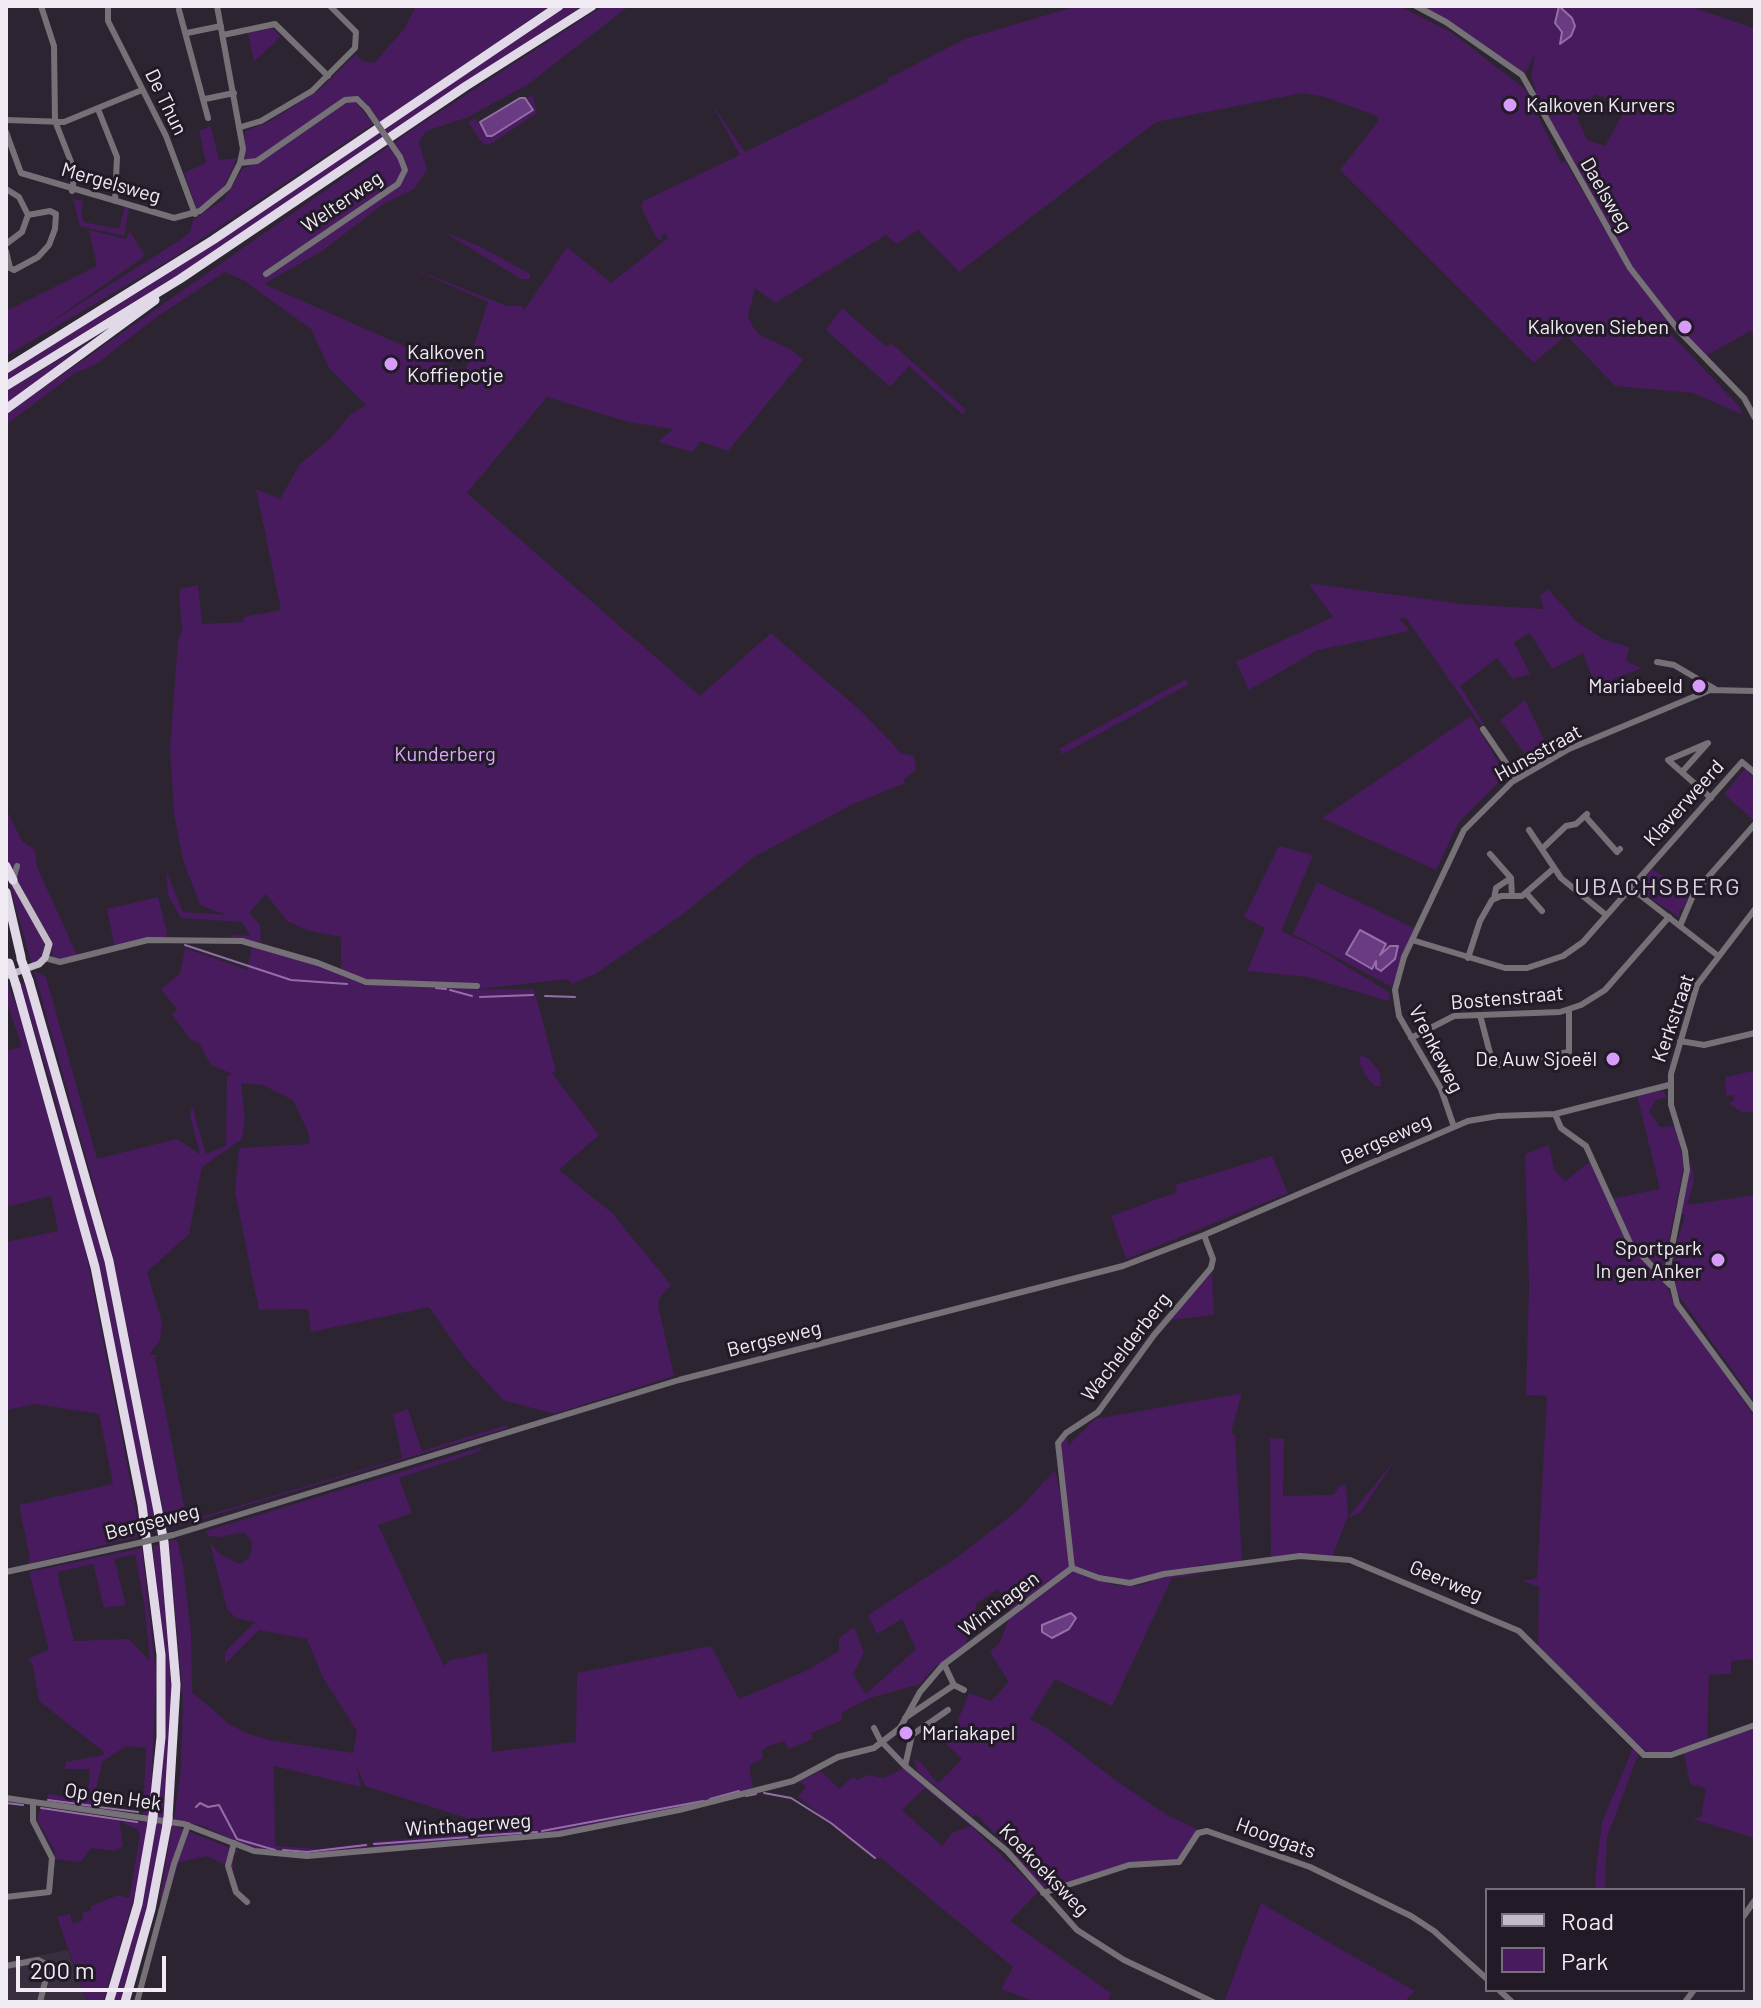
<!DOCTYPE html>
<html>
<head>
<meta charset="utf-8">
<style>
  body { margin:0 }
  #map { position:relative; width:1761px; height:2008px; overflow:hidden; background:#2c2531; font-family:Barlow,sans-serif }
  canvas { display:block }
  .frame { position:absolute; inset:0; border:8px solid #f1ecf4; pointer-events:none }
  .legend { position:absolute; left:1485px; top:1888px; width:260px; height:104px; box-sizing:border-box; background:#221b27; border:2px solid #756f79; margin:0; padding:10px 14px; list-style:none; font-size:24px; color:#f1ecf4 }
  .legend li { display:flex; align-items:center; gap:16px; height:40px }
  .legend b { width:40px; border:2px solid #756f79 }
  .scale { position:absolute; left:16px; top:1956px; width:150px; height:36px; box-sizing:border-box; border:4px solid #f1ecf4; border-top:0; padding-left:10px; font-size:24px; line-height:28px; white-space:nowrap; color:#f1ecf4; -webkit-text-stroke:6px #221b27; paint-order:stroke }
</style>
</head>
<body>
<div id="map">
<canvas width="1761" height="2008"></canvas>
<div class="frame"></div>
<ul class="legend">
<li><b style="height:10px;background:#c3bbc8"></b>Road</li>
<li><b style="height:22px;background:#471b5d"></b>Park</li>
</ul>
<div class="scale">200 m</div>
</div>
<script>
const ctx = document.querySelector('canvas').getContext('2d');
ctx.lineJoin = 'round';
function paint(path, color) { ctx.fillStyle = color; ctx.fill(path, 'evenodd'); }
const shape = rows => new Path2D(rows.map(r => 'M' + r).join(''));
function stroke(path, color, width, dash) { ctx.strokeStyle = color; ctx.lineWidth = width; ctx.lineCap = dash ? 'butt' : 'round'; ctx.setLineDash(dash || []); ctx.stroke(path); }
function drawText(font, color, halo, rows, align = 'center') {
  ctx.font = font + ' Barlow,sans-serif'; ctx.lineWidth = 6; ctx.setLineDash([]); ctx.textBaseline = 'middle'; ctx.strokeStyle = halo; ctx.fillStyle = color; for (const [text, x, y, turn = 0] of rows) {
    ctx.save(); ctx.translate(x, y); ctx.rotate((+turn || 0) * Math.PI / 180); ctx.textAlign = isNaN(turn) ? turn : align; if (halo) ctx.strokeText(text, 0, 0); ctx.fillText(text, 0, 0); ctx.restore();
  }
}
paint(shape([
  [68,1950,87,2002,6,2002,6,1962]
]), '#382e3f');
paint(shape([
  [416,6,550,6,380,122,361,98,349,97,255,161,245,161,245,131,269,122,318,91,356,54,362,61,374,63,404,29],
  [565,6,582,6,200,263,6,383,6,372],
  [603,6,629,6,527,85,466,118,426,131,419,142,427,170,414,189,382,205,322,251,264,284,465,373,488,302,399,263,507,306,523,306,523,312,567,247,611,283,668,238,664,233,660,241,654,233,641,207,643,201,740,155,710,101,745,152,888,82,887,79,965,39,1077,6,1398,6,1405,9,1451,32,1525,89,1561,163,1565,161,1605,230,1609,228,1534,102,1536,91,1531,77,1535,54,1525,73,1422,6,1559,6,1555,23,1562,32,1561,43,1574,31,1572,18,1562,6,1689,6,1753,28,1755,35,1755,336,1750,331,1706,356,1671,325,1668,331,1739,406,1743,415,1693,393,1615,386,1566,335,1534,363,1340,170,1379,120,1377,116,1325,97,1302,93,1156,122,959,272,918,230,896,244,886,235,775,303,755,288,748,316,753,327,760,335,792,350,803,360,728,451,700,441,693,452,658,442,673,429,628,422,547,397,467,493,700,696,771,633,861,711,901,753,914,756,916,769,903,780,905,783,851,805,754,857,679,917,595,974,572,984,568,979,471,990,534,989,556,1071,552,1073,599,1135,559,1170,612,1213,671,1285,660,1297,658,1305,674,1376,554,1414,503,1400,464,1357,429,1307,311,1332,308,1309,259,1310,235,1192,239,1148,310,1144,308,1132,293,1100,263,1085,241,1083,245,1120,242,1139,202,1167,189,1234,147,1272,162,1322,160,1340,149,1355,158,1355,155,1358,187,1521,402,1458,393,1414,408,1409,422,1451,507,1425,508,1428,167,1529,110,1244,34,971,46,977,97,1159,177,1139,200,1154,190,1116,192,1106,206,1154,226,1146,227,1076,232,1074,211,1065,199,1043,191,1040,172,1014,177,1009,161,989,180,974,185,948,247,970,252,947,341,971,341,937,306,930,287,921,266,894,249,913,260,925,261,942,230,938,233,935,250,936,242,922,181,918,168,895,166,871,183,912,227,915,200,905,183,860,174,814,170,748,178,640,182,632,179,589,198,585,202,624,244,622,243,617,281,610,256,489,280,499,300,464,331,438,350,415,366,405,329,368,311,329,243,280,225,272,158,316,95,365,75,373,6,425,6,414,416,127],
  [1595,94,1627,106,1605,146,1587,140,1577,118],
  [272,28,281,36,254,62,248,33],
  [533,96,537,113,489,145,483,144,468,122,475,118,487,136,492,136,530,113,532,107,525,98],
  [347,102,356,102,373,124,173,258,6,356,6,311,97,266,89,230,126,239,130,231,145,256,45,326,180,240,190,232,193,220,224,199,243,168,260,162],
  [211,126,219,160,237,158,223,189,197,209,184,173,206,163,199,131],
  [73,199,83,201,81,215,84,222,119,229,125,206,129,208,124,236,80,226],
  [442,231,479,246,530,274,530,279,521,279],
  [842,308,887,347,891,343,966,410,962,414,909,366,890,387,826,330],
  [121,323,6,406,6,391],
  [1308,583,1462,604,1544,609,1540,595,1548,589,1577,622,1605,640,1629,647,1626,661,1642,668,1613,679,1615,685,1597,690,1583,653,1552,669,1530,633,1514,642,1530,674,1513,679,1497,658,1460,686,1484,724,1481,725,1406,618,1399,618,1410,631,1318,650,1249,690,1236,662,1333,617],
  [1186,679,1189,684,1063,754,1059,749],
  [1525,700,1552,756,1534,766,1500,720],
  [1471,716,1506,775,1459,822,1436,870,1322,818],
  [1746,768,1755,782,1753,820,1724,794],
  [6,809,22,841,35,850,37,867,78,957,53,959,51,940,6,860],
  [1279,846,1313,855,1281,931,1315,947,1390,993,1388,1001,1308,977,1247,971,1265,928,1244,917],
  [1652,869,1690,893,1683,909,1679,910,1680,918,1636,888],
  [6,872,44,938,44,956,32,965],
  [1317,882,1414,928,1392,987,1293,934],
  [158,897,167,932,165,943,140,943,115,949,107,909],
  [6,980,18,1010,85,1247,141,1536,27,1564,30,1558,19,1505,113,1484,99,1414,36,1404,6,1410,6,1242,58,1231,51,1196,6,1207,6,1050,22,1047,6,1000],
  [25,983,102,1249,158,1531,151,1533,102,1284,51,1084,20,984],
  [1361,1055,1368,1058,1380,1072,1381,1086,1375,1086,1366,1076,1359,1062],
  [1753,1071,1755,1112,1741,1112,1728,1102,1734,1101,1733,1095,1726,1096,1725,1077],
  [1663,1091,1667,1097,1656,1100,1649,1111,1660,1127,1675,1126,1684,1164,1666,1256,1666,1280,1633,1246,1611,1199,1660,1189,1637,1095],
  [1549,1145,1554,1170,1565,1181,1592,1160,1621,1230,1665,1283,1674,1303,1755,1417,1755,1659,1731,1661,1731,1674,1709,1675,1707,1741,1661,1754,1640,1750,1607,1837,1605,1890,1596,1890,1595,1878,1602,1822,1633,1748,1538,1646,1539,1587,1522,1581,1537,1578,1547,1396,1526,1395,1529,1287,1525,1154],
  [1272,1156,1288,1193,1126,1259,1111,1216,1177,1192,1175,1185],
  [1691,1160,1694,1182,1687,1205,1755,1195,1755,1402,1676,1292,1673,1256,1685,1216,1681,1212],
  [1212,1272,1214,1315,1170,1320],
  [1242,1393,1231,1433,1235,1435,1242,1563,1197,1565,1197,1569,1128,1580,1109,1577,1107,1583,1114,1585,1138,1586,1166,1576,1217,1572,1172,1578,1112,1706,1055,1679,1030,1719,1050,1730,1115,1780,1167,1815,1199,1830,1180,1862,1146,1862,1042,1888,1015,1856,1019,1853,1007,1833,1002,1834,1005,1845,976,1814,973,1817,917,1771,914,1760,920,1761,938,1784,962,1759,942,1740,955,1728,969,1693,991,1701,1009,1682,990,1652,1000,1642,1012,1611,998,1589,977,1603,965,1647,936,1666,920,1684,870,1698,841,1713,843,1719,838,1722,811,1733,813,1739,789,1749,784,1741,769,1746,762,1750,763,1758,749,1766,753,1788,720,1799,550,1833,376,1847,371,1842,509,1831,510,1826,470,1819,365,1786,356,1764,361,1787,274,1766,275,1846,320,1849,368,1843,368,1847,315,1854,252,1849,203,1826,174,1820,181,1767,183,1700,169,1541,177,1540,183,1565,191,1634,192,1692,229,1724,246,1733,269,1740,353,1753,357,1731,322,1676,307,1639,259,1630,225,1664,225,1652,255,1622,236,1618,227,1609,210,1543,220,1554,240,1564,250,1557,252,1542,244,1532,221,1537,208,1536,206,1531,482,1447,480,1451,399,1478,412,1513,378,1525,444,1666,451,1660,487,1653,492,1752,576,1742,577,1673,711,1646,739,1699,808,1670,839,1651,839,1638,854,1627,864,1653,853,1674,866,1694,916,1649,902,1619,877,1634,868,1615,956,1558,1017,1511,1055,1470,1063,1505,1058,1444,1067,1436,1068,1446,1095,1419],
  [1071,1613,1076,1618,1068,1630,1052,1638,1041,1631,1042,1625],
  [1270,1438,1284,1439,1283,1496,1334,1495,1339,1486,1346,1484,1348,1517,1396,1459,1360,1513,1347,1518,1333,1555,1302,1554,1271,1559],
  [160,1544,173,1707,169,1791,155,1875,122,2002,112,2002,140,1906,165,1681,153,1546],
  [142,1548,156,1674,150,1816,143,1815,146,1748,126,1746,102,1762,92,1808,47,1802,48,1794,87,1799,90,1769,65,1769,66,1762,103,1755,104,1752,39,1701,33,1665,28,1659,49,1650,29,1572],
  [135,1554,144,1602,150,1661,129,1639,74,1641,59,1580,58,1572,93,1564,104,1608,126,1605,114,1559],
  [1753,1729,1755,1737,1755,1772,1752,1774,1755,1780,1755,1838,1692,1819,1701,1817,1706,1788,1690,1784,1684,1753],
  [906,1767,976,1825,972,1827,1039,1891,1010,1921,1112,1994,1107,2002,1036,2002,1001,1989,1013,1967,880,1857,876,1860,798,1797,806,1787,800,1781,821,1771,839,1789,854,1776,857,1780,868,1775,884,1778],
  [925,1788,971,1826,952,1833,942,1846,902,1810],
  [40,1809,119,1819,123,1846,115,1851,92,1848,80,1862,55,1859,55,1852,37,1820],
  [124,1819,149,1822,137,1887,103,2002,87,2002,57,1917,70,1914,73,1924,83,1920,82,1913,91,1910,91,1906,118,1895,129,1898,140,1835,137,1829,124,1824],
  [172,1825,238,1851,233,1856,233,1869,207,1856,179,1862,167,1899,160,1897],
  [1261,1903,1349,1954,1415,1991,1404,2002,1224,2002]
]), '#471b5d');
const water = shape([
  [1559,6,1572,18,1575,26,1571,36,1560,44,1562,32,1555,23,1559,6],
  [520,98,525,98,533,110,492,136,487,136,480,122,520,98],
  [1360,930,1386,944,1380,955,1390,946,1398,946,1395,959,1381,971,1376,968,1376,961,1372,969,1346,954,1360,930],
  [1071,1613,1076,1618,1069,1629,1052,1638,1042,1632,1042,1625,1071,1613]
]);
paint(water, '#6a3b83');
stroke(water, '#9270a5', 2);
stroke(shape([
  [185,945,291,980,347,984],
  [436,988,446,989],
  [450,990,472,996],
  [545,996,575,997],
  [480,997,533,995],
  [764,1793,791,1798,831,1823,875,1858],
  [746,1796,756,1794],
  [710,1799,739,1791],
  [48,1800,93,1806],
  [6,1803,23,1805],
  [98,1807,138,1812],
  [196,1807,200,1803,208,1807,219,1805,237,1839,275,1850],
  [41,1808,137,1822],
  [542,1831,703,1801],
  [476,1836,537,1832],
  [374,1844,470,1837],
  [283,1850,307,1852,366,1845]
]), '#9270a5', 2);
stroke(shape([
  [41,6,54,46,55,121,75,172,72,191],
  [108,6,108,21,166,136,195,214],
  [1416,6,1446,22,1522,75,1630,268,1680,332,1744,398,1755,418],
  [179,10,208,118],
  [187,33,221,26],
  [223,35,275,24,328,76],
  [205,99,234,93],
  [98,109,117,157,115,201],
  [6,120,64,122,142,90],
  [241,127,261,121,312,91,355,48,356,32,330,6],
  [6,132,21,173,174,218,200,211,228,187,240,163,243,149,217,6],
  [240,163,257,161,345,100,357,99,367,109],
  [6,189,19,197,28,215,22,232,6,244],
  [6,251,10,268,14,270,38,257,49,245,55,229,56,214,50,211,28,215],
  [266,274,398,184,405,170,400,157],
  [1657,662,1674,665,1715,689],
  [1483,729,1517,779],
  [1682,772,1708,743,1668,760,1711,798],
  [1585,816,1617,852,1620,849],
  [1529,830,1561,878,1606,915],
  [1544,847,1566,826,1576,824,1587,814],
  [1490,854,1511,878,1512,896],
  [13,880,17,866],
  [1631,888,1717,955],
  [1526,893,1542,911],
  [1494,899,1496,888,1511,878],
  [1755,909,1697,985,1671,1074,1671,1105,1685,1151,1687,1170,1668,1267,1677,1304,1755,1410],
  [1680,926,1694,893,1755,824],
  [1412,940,1505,968,1527,968,1563,956,1583,942,1742,762,1755,773],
  [45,958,60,962,148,940,242,941,318,963,366,982,477,986],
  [1468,958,1480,921,1492,900,1501,896,1522,896,1553,869],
  [1480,1015,1492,1061,1500,1065,1569,1052,1569,1010],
  [1411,1038,1454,1016,1560,1012,1581,1005,1605,990,1669,917],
  [1680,1041,1704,1045,1755,1033],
  [1555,1114,1561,1128,1586,1146,1630,1243,1670,1285],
  [1454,1127,1441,1089,1399,1016,1395,990,1404,957,1464,830,1512,782,1569,749,1710,690,1755,691],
  [173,1535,679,1380,1123,1266,1204,1235,1468,1121,1498,1116,1555,1114,1669,1085],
  [1072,1568,1099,1578,1130,1583,1164,1574,1300,1556,1350,1560,1519,1631,1644,1755,1671,1755,1755,1725],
  [1072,1568,1058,1443,1066,1433,1098,1412,1154,1335,1211,1268,1213,1259,1204,1235],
  [6,1572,139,1543],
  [944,1664,954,1685,964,1690],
  [905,1718,954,1685],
  [874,1728,880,1740,905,1766,1007,1851,1077,1930,1124,1960,1213,2002],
  [905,1766,912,1735,948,1710],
  [6,1798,184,1824,254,1851,307,1856,559,1834,679,1810,793,1781,838,1757,874,1748,900,1728,920,1692,943,1665,1072,1568],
  [234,1843,228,1866,236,1892,247,1902],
  [1043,1893,1129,1865,1179,1862,1198,1833,1207,1831,1310,1867,1411,1916,1434,1931,1487,1979],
  [6,1897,49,1892,52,1858,33,1821,33,1802],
  [1743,1917,1755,1900],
  [6,1966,38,1960,44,1963,47,1974,40,2002],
  [1499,1990,1512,2002],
  [137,2002,174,1864,188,1825],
  [1685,2002,1694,1990]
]), '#757177', 6);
stroke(shape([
  [6,976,39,964,45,958,49,944,13,880]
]), '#c3bbc8', 7);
stroke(shape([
  [6,369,213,240,559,6],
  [6,386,180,279,466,86,592,6],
  [6,409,155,300],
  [6,866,13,880],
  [6,892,21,957],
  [29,981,109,1261,164,1542,176,1685,168,1818],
  [16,985,95,1267,142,1505,161,1655,161,1737,153,1816],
  [109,2002,138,1904,152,1823],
  [125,2002,151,1909,167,1825]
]), '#e1d8e8', 9);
stroke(shape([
  [367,109,400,157],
  [139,1543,173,1535]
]), '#757177', 6);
stroke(shape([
  [21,959,29,981],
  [9,963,16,985],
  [152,1823,153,1816],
  [167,1825,168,1818]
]), '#e1d8e8', 9);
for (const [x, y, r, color] of [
  [1510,105,8,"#d79bf9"],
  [1685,327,8,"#d79bf9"],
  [391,364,8,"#d79bf9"],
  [1699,686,8,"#d79bf9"],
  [1613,1059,8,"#d79bf9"],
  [1718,1260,8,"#d79bf9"],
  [906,1733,8,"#d79bf9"]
]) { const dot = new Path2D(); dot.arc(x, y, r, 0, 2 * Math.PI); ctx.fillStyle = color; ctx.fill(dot); stroke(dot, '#221b27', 3); }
drawText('20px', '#f1ecf4', '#221b27', [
  ["De Thun",166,102,64],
  ["Mergelsweg",111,183,16],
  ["Daelsweg",1606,195,60],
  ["Welterweg",342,202,-34],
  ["Hunsstraat",1538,753,-29],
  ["Klaverweerd",1684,803,-48],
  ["Bostenstraat",1507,998,-5],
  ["Kerkstraat",1673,1018,-71],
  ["Vrenkeweg",1436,1049,63],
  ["Bergseweg",1386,1139,-24],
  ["Bergseweg",774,1339,-14],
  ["Wachelderberg",1126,1347,-52],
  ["Bergseweg",152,1522,-14],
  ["Geerweg",1446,1581,23],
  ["Winthagen",999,1604,-37],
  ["Op gen Hek",113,1797,8],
  ["Winthagerweg",468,1825,-4],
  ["Hooggats",1276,1838,20],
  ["Koekoeksweg",1044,1870,46]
]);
drawText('20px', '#f1ecf4', '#221b27', [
  ["Kalkoven Kurvers",1526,105,"left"],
  ["Kalkoven Sieben",1669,327],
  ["Kalkoven",407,352,"left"],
  ["Koffiepotje",407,375,"left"],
  ["Mariabeeld",1683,686],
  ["De Auw Sjoeël",1597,1059],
  ["Sportpark",1702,1248],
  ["In gen Anker",1702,1271],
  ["Mariakapel",922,1733,"left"]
], 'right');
drawText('20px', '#ddaafb', '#221b27', [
  ["Kunderberg",445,754]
]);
ctx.letterSpacing = '2px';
drawText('24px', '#d8cede', '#221b27', [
  ["UBACHSBERG",1658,887]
]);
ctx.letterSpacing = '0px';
</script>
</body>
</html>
